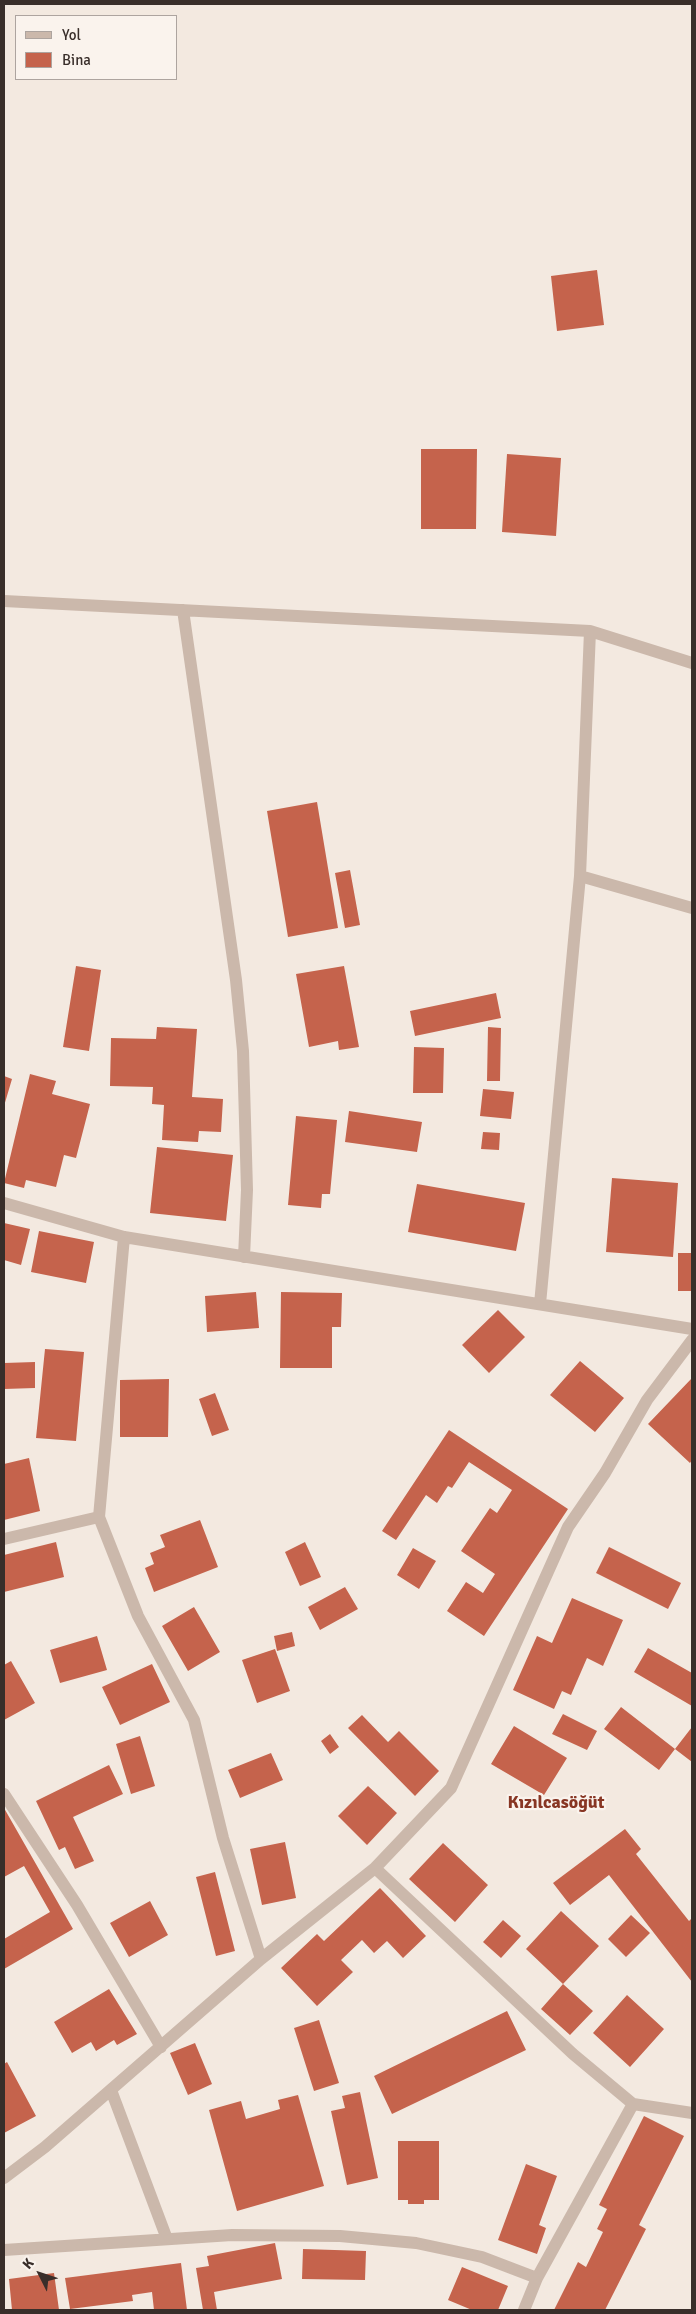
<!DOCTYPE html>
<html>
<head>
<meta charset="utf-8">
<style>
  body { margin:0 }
  #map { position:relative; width:696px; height:2314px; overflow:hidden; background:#f3e9e0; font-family:Signika,sans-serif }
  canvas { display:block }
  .frame { position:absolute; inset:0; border:5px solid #392e2a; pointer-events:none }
  .legend { position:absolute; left:15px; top:15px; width:162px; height:65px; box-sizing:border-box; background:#faf3ed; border:1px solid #ada49f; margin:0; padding:6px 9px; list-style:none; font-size:15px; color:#392e2a }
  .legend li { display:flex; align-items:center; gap:10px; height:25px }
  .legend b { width:25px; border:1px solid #ada49f }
  .north { position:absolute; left:15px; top:2249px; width:50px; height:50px; -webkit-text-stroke:4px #faf3ed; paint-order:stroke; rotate:311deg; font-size:14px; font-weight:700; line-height:20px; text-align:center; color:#392e2a }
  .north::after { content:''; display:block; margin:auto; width:18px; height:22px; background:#392e2a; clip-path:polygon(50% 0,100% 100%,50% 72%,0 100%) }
</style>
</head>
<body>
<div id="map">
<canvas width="696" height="2314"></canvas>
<div class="frame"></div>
<ul class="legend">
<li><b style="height:6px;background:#cbb8ab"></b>Yol</li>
<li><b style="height:14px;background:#c5634c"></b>Bina</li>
</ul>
<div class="north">K</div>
</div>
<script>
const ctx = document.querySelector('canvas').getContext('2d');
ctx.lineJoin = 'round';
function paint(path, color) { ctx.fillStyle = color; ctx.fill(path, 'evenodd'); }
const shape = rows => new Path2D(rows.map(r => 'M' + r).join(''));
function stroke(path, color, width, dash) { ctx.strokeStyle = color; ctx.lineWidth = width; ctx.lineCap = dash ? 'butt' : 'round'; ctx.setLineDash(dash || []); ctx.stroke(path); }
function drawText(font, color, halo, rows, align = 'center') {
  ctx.font = font + ' Signika,sans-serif'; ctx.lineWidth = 4.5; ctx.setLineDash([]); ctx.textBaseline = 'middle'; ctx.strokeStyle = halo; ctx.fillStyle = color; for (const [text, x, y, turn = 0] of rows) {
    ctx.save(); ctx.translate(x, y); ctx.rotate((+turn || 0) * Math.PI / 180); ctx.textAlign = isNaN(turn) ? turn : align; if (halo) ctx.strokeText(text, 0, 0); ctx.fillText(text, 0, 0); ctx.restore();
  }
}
paint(shape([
  [597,270,604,325,557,331,551,276],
  [421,449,477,449,476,529,421,529],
  [507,454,561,458,556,536,502,532],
  [317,802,338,928,288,937,267,811],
  [350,870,360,925,345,928,335,873],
  [76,966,101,970,89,1051,63,1047],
  [344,966,359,1047,339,1050,338,1041,309,1047,296,974],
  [496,993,501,1018,415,1036,410,1011],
  [157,1027,197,1029,192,1097,223,1099,221,1132,199,1131,198,1142,162,1140,164,1105,152,1104,153,1087,110,1086,111,1038,156,1039],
  [488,1027,501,1028,500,1081,487,1081],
  [414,1047,444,1048,443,1093,413,1093],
  [30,1074,56,1081,52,1094,90,1104,76,1158,64,1155,56,1187,26,1180,24,1188,4,1183],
  [4,1076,12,1079,4,1106],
  [483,1089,514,1092,511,1119,480,1116],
  [349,1111,422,1122,417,1152,345,1142],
  [296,1116,337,1120,330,1194,322,1194,321,1208,288,1205],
  [483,1132,500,1133,499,1150,481,1149],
  [157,1147,233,1155,226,1221,150,1213],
  [612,1178,678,1183,673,1257,606,1252],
  [417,1184,525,1203,516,1251,408,1232],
  [4,1223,30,1229,21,1265,4,1260],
  [39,1231,94,1242,86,1283,31,1272],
  [678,1253,692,1253,692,1291,678,1291],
  [256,1292,259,1328,207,1332,205,1296],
  [281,1292,342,1293,341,1327,332,1327,332,1368,280,1368],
  [498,1310,525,1337,489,1373,462,1345],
  [45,1349,84,1352,76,1441,36,1438],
  [580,1361,624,1398,595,1432,550,1395],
  [35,1362,35,1388,4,1389,4,1363],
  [692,1378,692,1460,690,1463,648,1424],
  [169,1379,168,1437,120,1437,120,1380],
  [215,1393,229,1430,212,1436,199,1399],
  [449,1430,568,1509,484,1636,447,1611,466,1582,483,1593,495,1574,461,1551,490,1508,497,1513,512,1490,469,1462,452,1488,448,1486,437,1503,426,1495,396,1540,382,1531],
  [29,1458,40,1511,4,1520,4,1464],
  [200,1520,218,1567,154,1592,145,1568,154,1564,150,1553,165,1547,160,1535],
  [56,1542,64,1577,4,1592,4,1555],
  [305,1542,321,1577,300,1586,285,1552],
  [609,1547,681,1583,668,1609,596,1573],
  [413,1548,436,1561,419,1589,397,1575],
  [345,1587,358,1609,320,1630,308,1607],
  [572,1598,623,1620,603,1666,587,1658,571,1695,562,1691,554,1709,513,1690,537,1636,552,1643],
  [194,1607,220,1652,188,1671,162,1626],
  [292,1632,295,1646,277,1651,274,1636],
  [97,1636,107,1670,60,1683,50,1650],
  [648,1648,692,1673,692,1706,634,1672],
  [275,1649,290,1691,257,1703,242,1660],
  [11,1661,35,1703,4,1720,4,1665],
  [152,1664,170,1702,120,1725,102,1687],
  [621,1707,675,1749,659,1770,604,1729],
  [563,1714,597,1731,587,1750,552,1734],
  [362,1715,388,1742,399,1731,439,1771,415,1796,348,1728],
  [514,1726,567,1758,544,1795,491,1764],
  [692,1727,692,1762,675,1749],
  [330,1734,339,1747,330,1754,321,1741],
  [140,1736,155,1786,131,1794,116,1744],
  [271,1753,283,1780,240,1798,228,1770],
  [109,1765,123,1794,73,1817,94,1861,75,1869,65,1847,59,1850,36,1801],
  [368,1786,397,1813,367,1845,338,1816],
  [4,1808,73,1929,4,1969,4,1939,50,1912,24,1866,4,1877],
  [625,1829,641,1849,636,1854,689,1921,692,1918,692,1982,609,1875,570,1905,553,1883],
  [285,1842,296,1898,262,1905,250,1849],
  [443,1843,488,1885,455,1922,409,1879],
  [215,1872,235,1951,216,1956,196,1877],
  [380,1888,426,1936,403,1958,387,1941,374,1953,362,1940,341,1960,353,1972,317,2006,281,1968,317,1934,324,1941],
  [150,1901,168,1935,129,1957,110,1923],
  [561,1911,599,1946,563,1984,526,1949],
  [631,1915,650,1933,626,1957,608,1939],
  [503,1920,521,1936,501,1958,483,1942],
  [563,1984,593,2011,570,2035,541,2009],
  [109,1989,137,2034,117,2045,114,2040,96,2051,91,2042,72,2053,54,2022],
  [627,1995,664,2029,630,2067,593,2033],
  [507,2011,526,2050,392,2114,374,2076],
  [319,2020,339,2083,314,2091,294,2028],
  [195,2043,212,2084,188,2095,170,2053],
  [7,2062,36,2116,4,2133,4,2064],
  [360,2092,378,2178,347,2185,331,2111,345,2108,342,2096],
  [298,2095,324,2186,237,2211,209,2110,241,2101,246,2119,280,2109,278,2100],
  [644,2116,684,2136,639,2225,646,2229,605,2310,554,2310,578,2262,586,2267,603,2232,597,2229,607,2209,599,2205],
  [398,2141,439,2141,439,2200,424,2200,424,2204,408,2204,408,2200,398,2200],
  [526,2164,557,2176,539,2225,546,2228,537,2254,498,2240],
  [275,2243,282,2279,214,2292,217,2310,203,2310,196,2268,209,2266,207,2256],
  [303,2249,366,2251,365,2280,302,2279],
  [181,2263,187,2310,154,2310,152,2292,132,2295,133,2301,70,2309,65,2278],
  [462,2267,508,2286,498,2310,472,2310,448,2300],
  [54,2273,59,2310,12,2310,9,2279]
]), '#c5634c');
stroke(shape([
  [4,601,590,631,692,663],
  [183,610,236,980,243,1051,247,1190,244,1257],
  [580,876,692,908],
  [4,1203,124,1237,692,1329],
  [124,1237,99,1517,138,1616,194,1720,223,1838,261,1959],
  [540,1304,580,876,590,631],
  [4,1539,99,1517],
  [4,1794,77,1905,161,2047],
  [375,1868,573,2054,633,2104,692,2113],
  [111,2090,167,2239],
  [4,2178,45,2147,261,1959,375,1868,451,1788,568,1527,605,1473,647,1400,692,1340],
  [4,2250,232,2235,340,2236,416,2243,482,2257,537,2278],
  [524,2310,537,2278,633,2104]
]), '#cbb8ab', 12);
drawText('bold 18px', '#883624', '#faf3ed', [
  ["Kızılcasöğüt",556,1803]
]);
</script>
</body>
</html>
